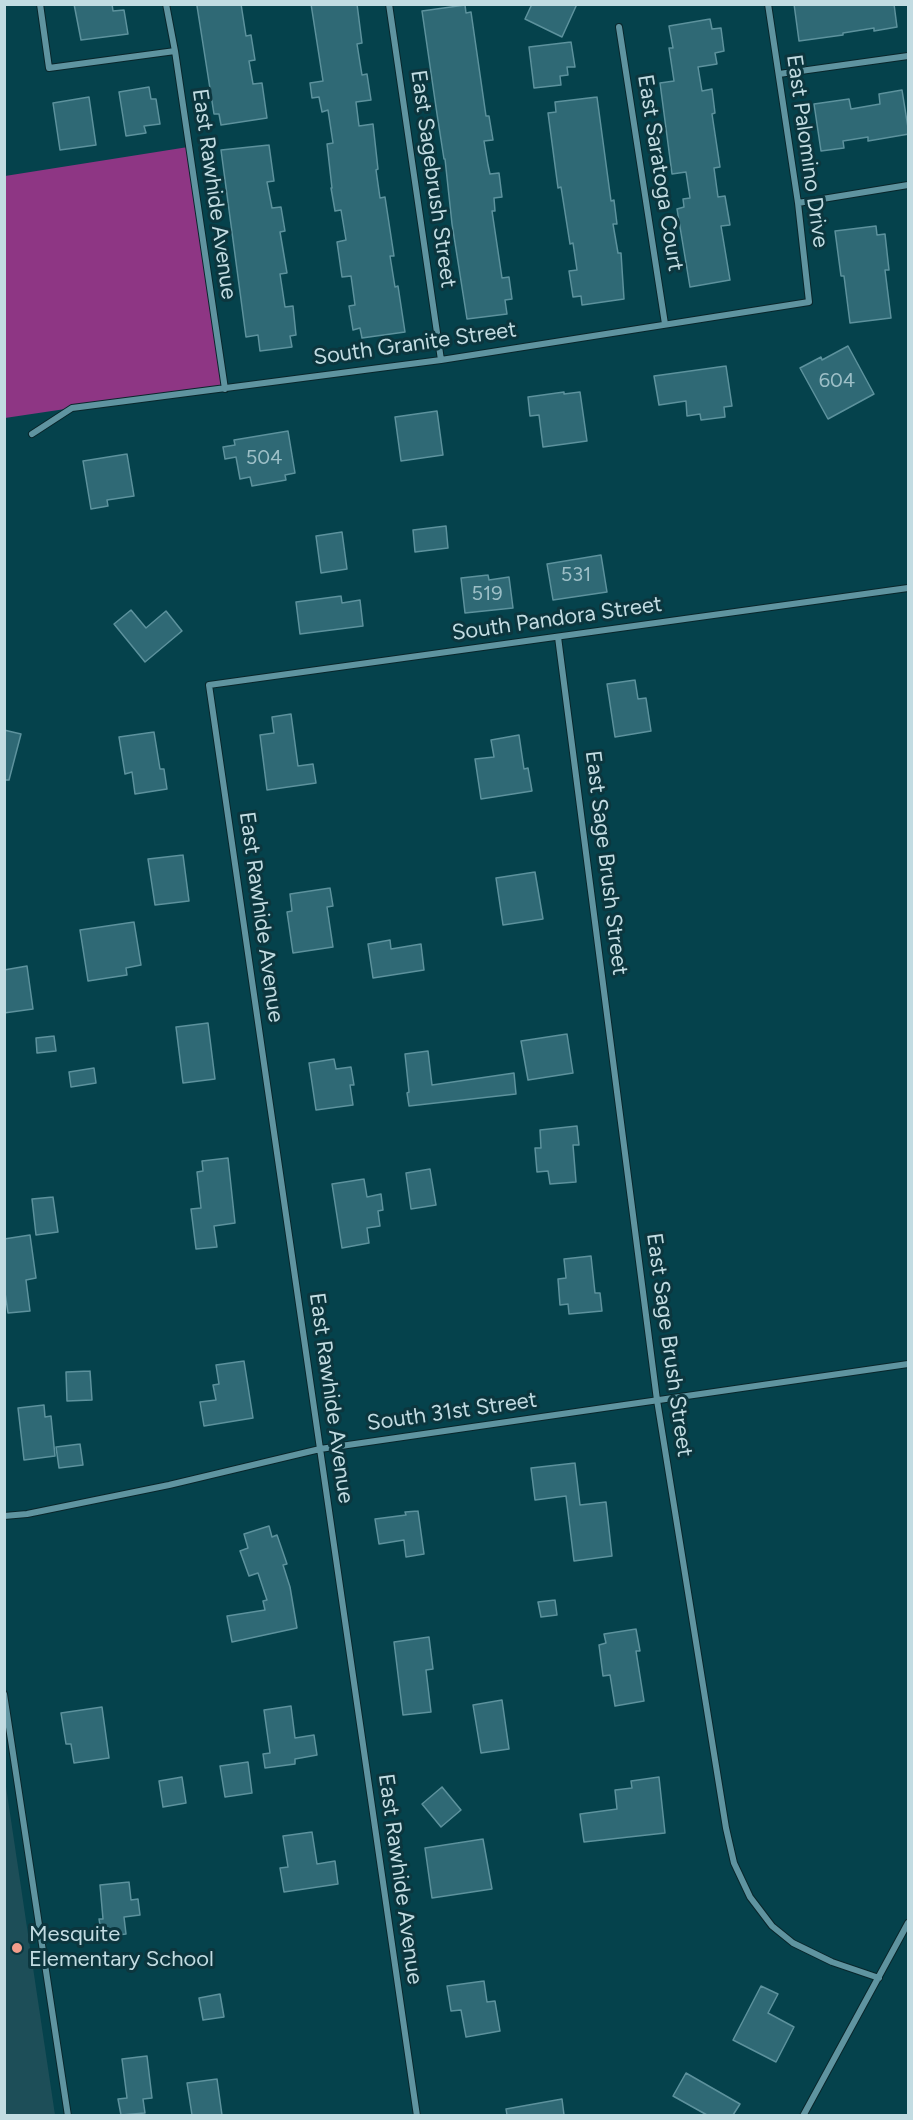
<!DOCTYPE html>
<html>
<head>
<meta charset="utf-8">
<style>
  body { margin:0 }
  #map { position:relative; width:913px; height:2120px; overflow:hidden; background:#05424c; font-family:Figtree,sans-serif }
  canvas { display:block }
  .frame { position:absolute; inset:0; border:6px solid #c2dce2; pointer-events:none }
</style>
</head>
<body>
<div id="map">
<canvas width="913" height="2120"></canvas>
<div class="frame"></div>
</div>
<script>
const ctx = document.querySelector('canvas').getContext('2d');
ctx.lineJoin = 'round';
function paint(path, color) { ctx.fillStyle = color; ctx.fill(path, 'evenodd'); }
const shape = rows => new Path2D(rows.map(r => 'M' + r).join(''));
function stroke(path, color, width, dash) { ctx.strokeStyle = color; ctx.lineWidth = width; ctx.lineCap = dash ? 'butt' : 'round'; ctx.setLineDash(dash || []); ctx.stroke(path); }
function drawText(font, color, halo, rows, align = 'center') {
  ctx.font = font + ' Figtree,sans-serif'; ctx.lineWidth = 6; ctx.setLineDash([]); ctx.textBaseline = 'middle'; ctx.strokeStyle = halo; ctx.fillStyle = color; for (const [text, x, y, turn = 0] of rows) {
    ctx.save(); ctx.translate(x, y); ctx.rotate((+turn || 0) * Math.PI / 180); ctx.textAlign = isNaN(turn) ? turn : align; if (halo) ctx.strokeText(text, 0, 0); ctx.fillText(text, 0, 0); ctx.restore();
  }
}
paint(shape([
  [4,1780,5,1780,55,2115,5,2115]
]), '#1d4e58');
paint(shape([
  [188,147,225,389,72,408,5,418,5,176]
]), '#8e3684');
const building = shape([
  [74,4,112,4,113,11,124,10,128,34,81,40,74,4],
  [199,4,241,4,246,36,251,35,255,60,249,61,253,84,262,83,267,118,221,125,219,114,214,114,197,6,199,4],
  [311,4,357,4,362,43,357,44,362,75,367,74,371,100,356,102,359,126,373,124,378,169,376,170,380,198,385,197,394,256,390,256,395,287,398,286,405,332,362,338,360,328,353,330,349,306,355,305,351,276,342,277,337,242,346,240,341,210,335,211,331,188,332,188,327,144,333,143,328,110,322,112,319,97,312,98,310,83,323,81,311,4],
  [532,4,577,4,562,37,525,19,532,4],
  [794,4,894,4,897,27,874,31,874,28,843,33,843,35,799,41,794,4],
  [465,5,466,13,471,12,486,116,489,116,493,140,484,141,488,165,490,174,499,173,502,197,494,198,495,211,492,211,502,278,509,277,512,299,505,300,507,314,467,319,452,224,445,159,444,159,437,114,422,11,465,5],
  [710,19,712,29,721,28,724,51,715,53,717,64,698,67,702,91,712,89,715,113,712,114,720,167,714,168,718,197,725,196,730,225,721,226,730,280,690,287,677,209,684,207,683,199,690,198,686,172,672,174,660,83,674,81,669,48,673,48,669,26,710,19],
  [571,42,575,67,567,67,568,75,560,76,561,85,534,88,529,47,571,42],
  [149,87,151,99,156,99,160,124,144,126,146,133,126,136,119,92,149,87],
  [902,90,909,134,868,141,868,137,843,141,844,148,821,151,814,104,849,99,851,109,880,104,879,94,902,90],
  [89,97,96,145,60,150,53,103,89,97],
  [597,97,611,201,614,200,617,224,613,224,618,253,621,253,624,299,582,305,581,296,573,297,569,271,577,270,573,243,570,244,561,187,558,188,548,113,556,112,555,102,597,97],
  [269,145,274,181,267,182,272,208,281,207,285,231,280,232,287,273,280,274,285,307,293,306,296,335,290,336,292,347,260,351,258,335,246,337,221,150,269,145],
  [876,226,877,235,885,234,889,270,885,270,891,318,850,323,844,276,841,276,835,231,876,226],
  [848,346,874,394,828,419,800,368,821,357,822,360,848,346],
  [726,366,732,406,724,407,725,417,701,420,700,414,687,416,686,401,659,405,654,376,726,366],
  [564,392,564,394,580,392,587,441,543,447,539,415,530,416,528,397,564,392],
  [437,411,443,455,401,461,395,417,437,411],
  [288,431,295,473,285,475,286,480,252,486,250,477,240,479,236,457,225,459,223,447,235,445,234,440,288,431],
  [127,454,134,496,107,500,108,506,91,509,83,461,127,454],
  [446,526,448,548,415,552,413,530,446,526],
  [342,532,347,569,321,573,316,536,342,532],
  [601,555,607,592,553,600,547,564,601,555],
  [488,575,489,580,509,577,513,608,465,613,461,578,488,575],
  [341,596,342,603,360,600,363,626,300,634,296,602,341,596],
  [131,610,146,628,166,611,182,631,145,662,114,624,131,610],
  [635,680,638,699,646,698,651,731,615,737,607,684,635,680],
  [291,714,298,766,313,764,316,783,267,790,260,735,274,733,272,717,291,714],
  [4,730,21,734,9,780,4,780,4,730],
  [154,732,160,769,164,769,167,789,135,794,132,772,125,774,119,737,154,732],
  [519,735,524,769,528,768,532,791,481,799,475,759,494,757,491,740,519,735],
  [183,855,189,901,155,905,148,859,183,855],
  [535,872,543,919,503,925,496,878,535,872],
  [330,888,333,906,327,907,333,947,293,953,287,912,292,911,290,894,330,888],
  [134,922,141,965,126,968,127,975,88,981,80,930,134,922],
  [390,940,391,949,421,944,424,970,373,978,368,944,390,940],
  [27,966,33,1009,4,1013,4,970,27,966],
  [208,1023,215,1079,183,1083,176,1027,208,1023],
  [567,1034,573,1073,528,1080,521,1041,567,1034],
  [54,1036,56,1051,37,1053,36,1038,54,1036],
  [428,1051,432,1085,514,1073,516,1094,409,1106,407,1093,409,1092,405,1054,428,1051],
  [334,1059,336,1069,351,1067,354,1085,350,1085,353,1105,316,1110,309,1063,334,1059],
  [94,1068,96,1083,71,1087,69,1072,94,1068],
  [577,1126,579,1145,573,1145,576,1182,550,1184,548,1171,537,1172,535,1148,541,1148,540,1130,577,1126],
  [228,1158,235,1223,214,1226,217,1247,196,1249,191,1209,201,1208,197,1172,203,1171,202,1161,228,1158],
  [430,1169,436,1205,411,1209,406,1173,430,1169],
  [364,1179,367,1197,381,1194,383,1210,378,1211,380,1226,367,1228,369,1243,342,1248,332,1184,364,1179],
  [53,1197,58,1232,36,1235,32,1199,53,1197],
  [30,1235,36,1278,26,1280,30,1311,8,1313,4,1286,4,1239,30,1235],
  [591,1256,595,1293,600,1293,602,1311,569,1314,568,1304,560,1305,558,1279,566,1278,564,1259,591,1256],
  [244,1361,253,1418,204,1426,200,1402,216,1400,213,1385,219,1384,216,1365,244,1361],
  [90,1371,92,1400,67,1401,66,1372,90,1371],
  [44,1405,45,1417,51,1416,55,1456,24,1460,18,1408,44,1405],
  [80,1444,83,1465,59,1468,56,1447,80,1444],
  [575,1463,580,1505,606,1502,612,1556,574,1561,566,1496,535,1500,531,1468,575,1463],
  [418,1511,424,1554,406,1557,404,1540,379,1544,375,1519,406,1515,405,1512,418,1511],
  [269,1526,272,1537,277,1535,287,1564,283,1565,290,1587,297,1628,232,1642,227,1616,265,1610,263,1601,267,1600,258,1573,249,1576,240,1551,248,1548,244,1534,269,1526],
  [555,1600,557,1615,541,1617,538,1602,555,1600],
  [636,1629,640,1651,636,1651,644,1701,615,1706,610,1675,603,1676,599,1645,606,1643,604,1634,636,1629],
  [429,1637,433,1669,426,1670,431,1712,403,1715,394,1642,429,1637],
  [502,1700,509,1749,481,1753,473,1705,502,1700],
  [291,1706,295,1738,314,1735,317,1755,295,1759,295,1764,265,1768,263,1754,270,1753,264,1710,291,1706],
  [102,1707,109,1758,74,1763,71,1744,66,1744,61,1713,102,1707],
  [248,1762,252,1793,225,1797,220,1766,248,1762],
  [182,1777,186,1803,163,1807,159,1781,182,1777],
  [659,1777,665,1833,584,1842,580,1814,617,1809,615,1790,632,1788,631,1781,659,1777],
  [442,1787,461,1810,441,1827,422,1804,442,1787],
  [312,1832,317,1864,335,1861,338,1884,284,1892,280,1868,288,1867,283,1836,312,1832],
  [483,1839,492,1889,432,1898,425,1848,483,1839],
  [129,1882,131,1900,138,1899,140,1915,124,1917,126,1934,102,1937,99,1919,103,1919,100,1885,129,1882],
  [484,1981,487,2002,495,2001,500,2031,466,2037,461,2010,451,2011,447,1986,484,1981],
  [761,1986,778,1994,768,2013,794,2027,776,2062,733,2040,761,1986],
  [220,1994,224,2017,203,2020,199,1998,220,1994],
  [147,2056,152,2098,143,2099,145,2113,121,2115,118,2099,127,2098,122,2059,147,2056],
  [686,2073,740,2104,733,2115,707,2115,673,2096,686,2073],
  [217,2079,222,2115,192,2115,187,2083,217,2079],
  [562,2099,564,2115,507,2115,506,2109,562,2099]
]);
paint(building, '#2f6975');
stroke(building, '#5d929d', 1.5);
const street = shape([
  [40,4,49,68,175,51],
  [166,4,175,51,225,389],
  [389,4,441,360],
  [619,27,665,324],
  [779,74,908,56],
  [798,203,908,185],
  [32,434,72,408,441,360,809,302,798,203,768,4],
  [558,637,657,1400,726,1828,734,1863,750,1897,772,1926,793,1943,832,1962,879,1978],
  [4,1516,27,1514,169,1485,320,1449,908,1364],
  [4,1694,68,2116],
  [417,2116,209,685,908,588],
  [803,2116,908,1923]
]);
stroke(street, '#09262b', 8);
stroke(street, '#5f94a0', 6);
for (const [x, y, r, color] of [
  [17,1948,6,"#f49d8b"]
]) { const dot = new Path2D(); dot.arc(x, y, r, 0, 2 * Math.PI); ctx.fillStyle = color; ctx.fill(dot); stroke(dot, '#0c363e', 2); }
drawText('20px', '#9dbfc7', null, [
  ["604",837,381],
  ["504",264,458],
  ["531",576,575],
  ["519",487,594]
]);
drawText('22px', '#c2dce2', '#0c363e', [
  ["East Palomino Drive",807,151,82],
  ["East Saratoga Court",660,173,81],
  ["East Sagebrush Street",433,179,82],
  ["East Rawhide Avenue",214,194,82],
  ["South Granite Street",415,344,-8],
  ["South Pandora Street",557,619,-8],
  ["East Sage Brush Street",606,863,83],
  ["East Rawhide Avenue",261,917,82],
  ["East Sage Brush Street",669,1345,82],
  ["East Rawhide Avenue",331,1398,82],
  ["South 31st Street",452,1412,-8],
  ["East Rawhide Avenue",400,1879,82]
]);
drawText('22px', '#c2dce2', '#0c363e', [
  ["Mesquite",29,1935],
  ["Elementary School",29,1960]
], 'left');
</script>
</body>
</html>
